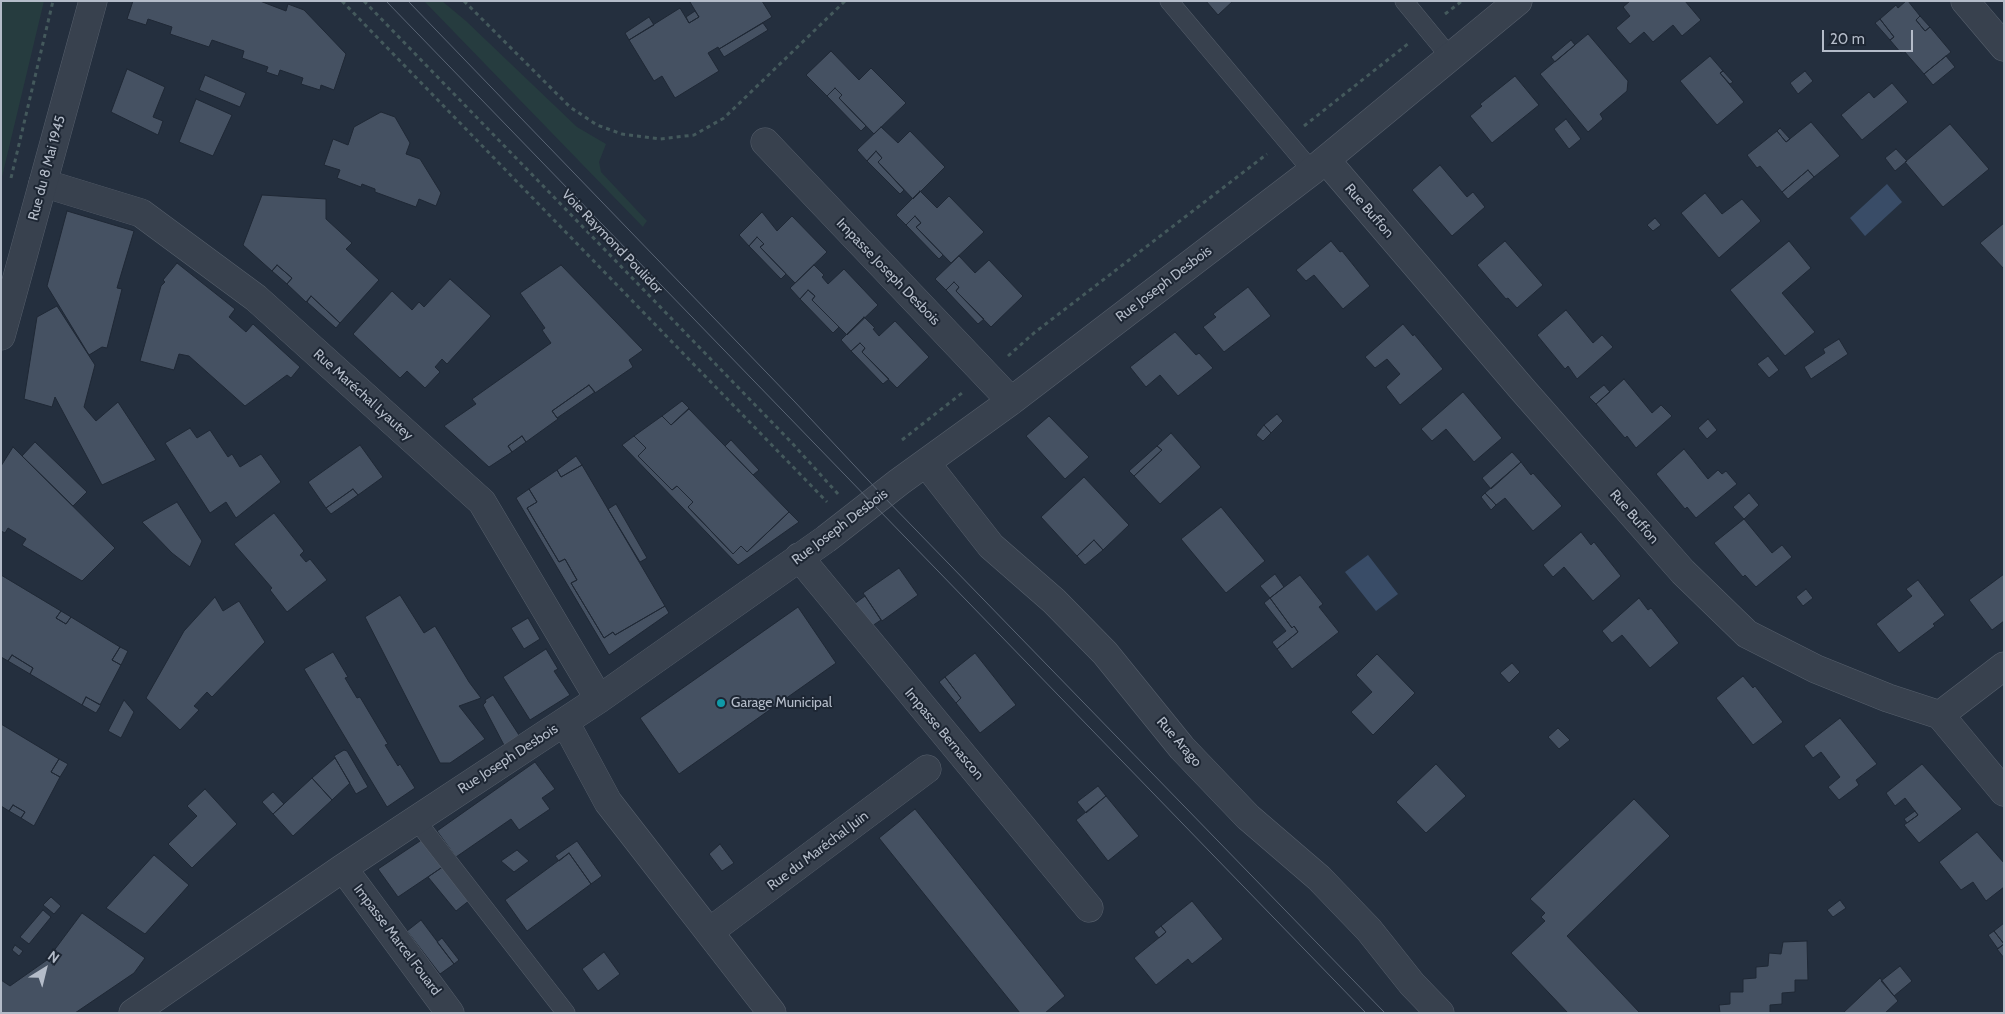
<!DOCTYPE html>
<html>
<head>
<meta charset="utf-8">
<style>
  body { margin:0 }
  #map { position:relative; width:2005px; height:1014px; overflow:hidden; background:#242f3e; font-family:Cabin,sans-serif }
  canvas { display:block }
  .frame { position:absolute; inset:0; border:2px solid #b4bcc9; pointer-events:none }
  .north { position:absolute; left:20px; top:944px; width:50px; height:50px; -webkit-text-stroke:4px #1d2633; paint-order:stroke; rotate:36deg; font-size:14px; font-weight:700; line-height:20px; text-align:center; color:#b4bcc9 }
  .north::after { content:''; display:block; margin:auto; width:18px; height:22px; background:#b4bcc9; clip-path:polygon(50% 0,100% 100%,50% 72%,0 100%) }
  .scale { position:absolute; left:1822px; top:30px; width:91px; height:22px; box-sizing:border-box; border:2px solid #b4bcc9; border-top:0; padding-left:6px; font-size:15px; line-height:18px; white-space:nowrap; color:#b4bcc9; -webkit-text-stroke:4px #1d2633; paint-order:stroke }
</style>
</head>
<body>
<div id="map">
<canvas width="2005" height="1014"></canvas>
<div class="frame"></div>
<div class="north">N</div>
<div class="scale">20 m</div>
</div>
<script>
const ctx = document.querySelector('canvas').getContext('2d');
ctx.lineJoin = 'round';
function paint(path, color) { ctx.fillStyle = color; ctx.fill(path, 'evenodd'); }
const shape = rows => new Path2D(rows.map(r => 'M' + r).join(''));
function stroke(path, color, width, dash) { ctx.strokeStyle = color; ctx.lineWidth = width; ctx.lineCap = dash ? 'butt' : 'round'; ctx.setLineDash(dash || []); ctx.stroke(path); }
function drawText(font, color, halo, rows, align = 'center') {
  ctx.font = font + ' Cabin,sans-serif'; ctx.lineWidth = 4; ctx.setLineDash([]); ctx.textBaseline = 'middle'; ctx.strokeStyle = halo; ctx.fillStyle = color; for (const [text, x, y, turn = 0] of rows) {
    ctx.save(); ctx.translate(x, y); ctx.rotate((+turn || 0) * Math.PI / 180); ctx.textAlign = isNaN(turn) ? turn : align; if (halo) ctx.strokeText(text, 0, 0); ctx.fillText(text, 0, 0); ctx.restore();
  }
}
paint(shape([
  [1,1,44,1,1,181],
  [424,1,442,1,466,21,577,127,606,144,599,162,601,172,647,221,644,225,643,227]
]), '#263c3f');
paint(shape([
  [1887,184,1902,202,1865,236,1850,218],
  [1368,555,1398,594,1376,611,1345,572]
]), '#394c67');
const building = shape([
  [133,1,260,1,286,11,288,4,304,10,346,54,334,90,321,85,320,90,301,84,303,78,280,70,278,76,266,72,268,67,242,58,244,51,212,40,209,47,170,34,172,27,148,19,146,25,127,19,133,1],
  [692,1,762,1,772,17,719,49,718,47,708,53,719,71,675,98,662,76,654,81,629,40,680,8,689,23,699,17,690,2,692,1],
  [1206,1,1233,1,1218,15,1206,1],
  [1630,1,1685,1,1701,20,1682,36,1673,25,1653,42,1644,32,1630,44,1616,28,1630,16,1623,7,1630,1],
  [1906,1,1908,1,1920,16,1916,20,1925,31,1930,27,1951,52,1924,74,1904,51,1901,53,1890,40,1894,37,1880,19,1896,5,1898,8,1906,1],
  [695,11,699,17,689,23,686,17,695,11],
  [1920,16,1930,27,1925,31,1916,20,1920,16],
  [649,17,654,25,629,40,625,33,649,17],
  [1880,19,1894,37,1890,40,1875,23,1880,19],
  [763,23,768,30,724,57,719,49,763,23],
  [1588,34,1628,81,1627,91,1600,114,1603,119,1588,132,1540,74,1588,34],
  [1571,40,1575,45,1555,62,1551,57,1571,40],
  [831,51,859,80,871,68,906,103,874,134,839,98,842,95,835,88,827,96,806,75,831,51],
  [1710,56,1723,71,1720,73,1744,102,1717,125,1680,81,1710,56],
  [1946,56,1955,67,1933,85,1924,74,1946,56],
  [127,69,165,87,153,117,163,121,158,135,111,112,127,69],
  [1723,71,1733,82,1730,84,1720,73,1723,71],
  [1805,71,1813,81,1798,94,1790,83,1805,71],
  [205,75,246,93,240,107,199,90,205,75],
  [1515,76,1539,105,1492,143,1470,116,1482,106,1480,104,1515,76],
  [1892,83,1908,102,1862,140,1841,115,1869,92,1874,98,1892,83],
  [835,88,842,95,839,98,866,126,861,131,827,96,835,88],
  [196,99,232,115,213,156,179,142,196,99],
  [381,112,395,117,410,143,406,154,420,159,441,193,436,206,419,199,416,207,375,192,375,189,362,184,361,187,337,178,340,170,324,165,333,139,348,145,354,127,381,112],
  [1566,119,1581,139,1569,149,1554,129,1566,119],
  [1811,122,1840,156,1814,177,1808,170,1782,192,1760,166,1757,168,1747,155,1777,131,1786,142,1811,122],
  [1950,124,1989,169,1943,207,1905,162,1950,124],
  [881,127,898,143,910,131,945,167,913,199,878,162,882,158,876,151,867,161,857,150,881,127],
  [1780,128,1790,139,1786,142,1777,131,1780,128],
  [1896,149,1907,161,1895,171,1885,158,1896,149],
  [876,151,882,158,878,162,904,190,900,194,867,161,876,151],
  [1440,165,1467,197,1473,192,1485,207,1452,236,1412,190,1440,165],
  [1808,170,1814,177,1788,199,1782,192,1808,170],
  [920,191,937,208,949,196,984,232,951,263,916,227,921,223,915,216,906,225,896,215,920,191],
  [1705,193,1722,214,1742,199,1761,221,1719,258,1681,213,1705,193],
  [262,195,326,199,326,219,352,243,346,249,379,280,340,323,311,296,306,302,287,284,292,278,277,265,272,271,243,245,262,195],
  [67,211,134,231,117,288,122,289,107,348,102,347,89,355,47,286,67,211],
  [762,212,777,231,792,216,827,252,795,283,760,247,764,244,757,237,749,246,739,235,762,212],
  [915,216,921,223,916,227,943,255,939,259,906,225,915,216],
  [1655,218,1661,225,1653,231,1647,225,1655,218],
  [2004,223,2004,269,1980,243,2004,223],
  [757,237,764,244,760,247,786,274,781,279,749,246,757,237],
  [1331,241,1340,252,1342,251,1370,286,1343,309,1314,275,1306,281,1296,270,1331,241],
  [1505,241,1543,285,1517,308,1508,298,1506,299,1477,265,1505,241],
  [1789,241,1811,268,1782,293,1815,332,1785,356,1730,290,1789,241],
  [959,256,975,273,989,260,1023,296,991,327,956,291,959,287,954,282,946,290,935,279,959,256],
  [177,263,235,309,229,317,246,332,253,324,300,367,291,378,287,375,245,406,189,356,179,354,174,370,140,361,161,286,165,282,163,280,177,263],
  [277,265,292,278,287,284,272,271,277,265],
  [561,265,643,350,629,360,633,367,595,393,589,385,552,411,558,419,526,442,522,436,508,446,512,452,489,467,444,426,476,404,472,399,551,343,542,330,545,328,520,293,561,265],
  [814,265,824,275,822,277,828,284,844,269,878,305,847,335,812,300,815,296,808,290,800,299,790,288,814,265],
  [450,279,491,316,447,364,442,359,435,367,440,372,425,388,407,371,400,378,353,334,392,291,412,310,419,302,424,307,450,279],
  [954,282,959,287,956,291,984,319,978,324,946,290,954,282],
  [1248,287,1271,316,1224,352,1203,327,1216,317,1213,314,1248,287],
  [808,290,815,296,812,300,839,327,833,333,800,299,808,290],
  [311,296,340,323,336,328,307,302,311,296],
  [57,306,95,365,84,407,96,421,118,402,156,460,102,485,55,397,52,407,24,399,37,317,57,306],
  [1566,310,1593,343,1602,335,1613,347,1577,379,1568,366,1565,369,1537,335,1566,310],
  [864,317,875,328,873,329,879,336,895,321,929,357,897,388,862,352,865,348,860,343,851,351,841,340,864,317],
  [1403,324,1413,336,1414,334,1443,369,1400,405,1386,387,1400,374,1387,359,1375,368,1365,357,1403,324],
  [1175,332,1196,355,1199,353,1213,368,1178,396,1160,375,1146,387,1130,367,1175,332],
  [1839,339,1848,354,1811,379,1804,367,1825,353,1823,349,1839,339],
  [860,343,865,348,862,352,889,379,883,384,851,351,860,343],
  [1768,356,1779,370,1769,378,1757,364,1768,356],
  [1624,379,1652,413,1661,405,1672,416,1636,448,1627,436,1625,438,1596,404,1624,379],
  [589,385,595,392,557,418,552,411,589,385],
  [1604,385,1610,392,1596,404,1589,397,1604,385],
  [1463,392,1502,438,1474,462,1446,429,1432,441,1421,429,1463,392],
  [682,401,689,408,671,425,662,416,682,401],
  [689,409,789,512,747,552,741,546,733,554,688,507,693,502,677,486,672,490,638,456,646,448,634,436,662,416,671,425,689,409],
  [1277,414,1283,421,1271,433,1264,425,1277,414],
  [1049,416,1089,457,1065,479,1026,436,1049,416],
  [1708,419,1717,430,1707,439,1698,428,1708,419],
  [1264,425,1271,433,1263,441,1256,435,1264,425],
  [190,428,197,438,210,430,228,457,232,454,240,467,261,454,281,482,236,518,226,502,210,513,165,443,190,428],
  [1171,433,1201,467,1160,504,1134,476,1162,450,1157,446,1171,433],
  [522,436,526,442,512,452,508,446,522,436],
  [634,436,646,448,638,456,672,490,677,486,693,502,688,507,733,554,741,546,747,552,789,512,799,522,738,565,622,445,634,436],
  [731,440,759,470,753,475,725,446,731,440],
  [35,442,87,492,73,506,22,456,35,442],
  [360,445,383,477,358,495,353,489,326,508,308,482,360,445],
  [1157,446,1162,450,1134,476,1129,471,1157,446],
  [13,447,115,548,82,581,22,545,26,539,8,528,5,533,1,531,1,466,13,447],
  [1684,449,1708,479,1718,470,1722,474,1726,471,1737,484,1696,518,1687,507,1685,509,1656,474,1684,449],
  [1512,452,1521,462,1491,489,1482,478,1512,452],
  [576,456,582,465,561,477,557,470,576,456],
  [1521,462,1531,475,1533,473,1562,506,1533,531,1505,498,1496,505,1485,493,1521,462],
  [582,465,665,606,615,635,613,632,604,638,571,583,577,580,565,559,559,562,527,508,537,502,529,489,557,470,561,477,582,465],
  [1084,477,1129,525,1103,550,1094,540,1077,556,1041,517,1084,477],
  [353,489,358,495,331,514,326,508,353,489],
  [529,489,537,502,527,508,559,562,565,559,577,580,571,583,604,638,613,632,615,635,665,606,669,613,609,655,516,498,529,489],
  [1485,493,1496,505,1491,510,1481,497,1485,493],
  [1749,493,1759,505,1744,519,1733,507,1749,493],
  [177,502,202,541,190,567,172,553,142,522,177,502],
  [616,504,647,558,640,562,608,509,616,504],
  [1221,507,1265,561,1226,593,1181,539,1221,507],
  [274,513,304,551,300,555,306,562,310,559,327,580,287,612,270,590,272,588,234,544,274,513],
  [1744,519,1772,553,1782,545,1792,557,1756,587,1745,575,1743,577,1714,543,1744,519],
  [1581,532,1591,545,1594,542,1621,576,1593,601,1564,567,1553,577,1543,565,1581,532],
  [1094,540,1103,550,1085,565,1077,556,1094,540],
  [899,568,918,595,882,621,863,593,899,568],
  [1275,574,1284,587,1270,598,1260,586,1275,574],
  [2004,574,2004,621,1992,630,1969,600,2004,574],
  [1,575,61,611,56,618,66,624,71,617,120,647,112,660,121,665,100,705,86,697,82,705,30,674,33,668,12,655,8,661,1,657,1,575],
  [1300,575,1323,604,1319,607,1339,632,1292,669,1277,649,1298,632,1294,626,1292,628,1270,598,1300,575],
  [1918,580,1945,615,1933,624,1935,626,1899,653,1876,624,1912,596,1906,589,1918,580],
  [1806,589,1813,598,1803,606,1796,597,1806,589],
  [400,595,424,633,435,626,469,682,481,698,459,706,485,739,450,763,440,763,365,617,400,595],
  [865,596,881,620,872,626,854,604,865,596],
  [215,597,223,611,239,601,265,642,212,697,207,692,194,706,199,710,180,730,146,698,184,631,215,597],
  [1270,598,1292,628,1294,626,1298,632,1277,649,1272,642,1286,631,1264,603,1270,598],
  [1639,598,1648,610,1651,608,1679,643,1650,668,1622,635,1612,643,1602,631,1639,598],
  [798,607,836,663,679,774,640,718,798,607],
  [61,611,71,617,66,624,56,618,61,611],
  [528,618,540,639,524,649,511,628,528,618],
  [120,647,128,651,121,665,112,660,120,647],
  [546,649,558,669,554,671,570,695,530,720,503,677,546,649],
  [333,652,348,677,345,678,357,698,360,697,388,744,385,745,398,766,400,764,415,788,387,807,304,669,333,652],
  [975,653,1016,705,980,733,956,703,961,698,945,677,975,653],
  [1377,654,1415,693,1373,735,1351,712,1372,692,1356,675,1377,654],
  [12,655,33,668,30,674,8,661,12,655],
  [1512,663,1520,672,1509,683,1500,673,1512,663],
  [1743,676,1753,688,1755,686,1783,722,1753,745,1716,698,1743,676],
  [945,677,961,698,956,703,939,682,945,677],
  [493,695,519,735,505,747,483,705,486,702,485,700,493,695],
  [86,697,101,705,96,713,82,705,86,697],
  [124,700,134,712,121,738,108,731,124,700],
  [1840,718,1877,764,1856,780,1859,785,1839,800,1828,787,1840,777,1821,752,1813,758,1804,746,1840,718],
  [1,724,59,759,51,772,60,777,34,826,21,818,25,812,13,805,9,811,1,806,1,724],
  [1558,728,1570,740,1559,749,1548,737,1558,728],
  [344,750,347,751,368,787,356,794,334,756,344,750],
  [335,758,350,783,332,800,312,778,335,758],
  [59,759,68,764,60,777,51,772,59,759],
  [535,762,555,789,542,798,550,809,519,830,511,819,456,857,437,831,535,762],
  [1436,764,1466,796,1426,833,1396,802,1436,764],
  [1922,764,1962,809,1919,843,1904,825,1918,815,1905,798,1895,806,1886,793,1922,764],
  [312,778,332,800,293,836,273,814,312,778],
  [1098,786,1106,796,1086,813,1077,802,1098,786],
  [205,789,237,824,192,868,168,844,197,816,187,806,205,789],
  [273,792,284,804,273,814,262,802,273,792],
  [1106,796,1139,836,1108,861,1076,820,1106,796],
  [1634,799,1670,836,1567,936,1640,1013,1568,1013,1511,953,1545,921,1541,917,1545,913,1530,899,1634,799],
  [13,805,25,812,21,818,9,811,13,805],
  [915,809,1065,996,1045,1013,1020,1013,879,838,915,809],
  [1915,811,1918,815,1907,823,1904,819,1915,811],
  [1977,832,2004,863,2004,887,1986,901,1973,882,1961,890,1939,862,1977,832],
  [423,839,444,866,398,897,378,869,423,839],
  [577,841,602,876,591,884,569,853,559,861,555,856,577,841],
  [720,844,734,863,722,871,709,854,720,844],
  [517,850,529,861,514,872,501,861,517,850],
  [569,853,591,884,527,931,505,900,569,853],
  [154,855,189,885,145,934,106,908,154,855],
  [444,866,470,900,456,911,428,877,444,866],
  [51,897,61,906,54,914,43,905,51,897],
  [1840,900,1846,908,1833,917,1827,910,1840,900],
  [1192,901,1223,939,1192,964,1188,959,1156,985,1134,958,1166,932,1161,926,1192,901],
  [43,910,51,917,29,944,20,937,43,910],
  [82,913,145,958,134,973,75,1013,1,1013,1,980,10,986,47,960,82,913],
  [421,920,454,964,440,974,407,931,421,920],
  [2004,923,2004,958,1997,949,2004,944,1994,931,2004,923],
  [1161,926,1166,932,1159,938,1154,932,1161,926],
  [1994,931,2004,944,1998,949,1988,935,1994,931],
  [442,938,459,960,454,964,437,942,442,938],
  [1807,941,1808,980,1795,980,1795,992,1782,993,1782,1004,1770,1005,1770,1013,1720,1013,1719,1005,1730,1004,1730,992,1743,992,1743,979,1756,978,1756,967,1768,966,1769,953,1781,954,1783,942,1807,941],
  [15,945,23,951,19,956,12,950,15,945],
  [604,952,620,974,598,991,582,969,604,952],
  [1900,966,1912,981,1894,996,1881,981,1900,966],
  [1880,978,1898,1001,1885,1013,1843,1013,1880,978]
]);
paint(building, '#455162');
stroke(building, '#1f2835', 1);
const service = shape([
  [1169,1,1312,171],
  [1404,1,1450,57],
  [416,820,566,1013]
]);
const minor = shape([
  [1965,1,2004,47],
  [765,142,1011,401],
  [1326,160,1522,389,1683,572,1747,634,1816,669,1888,698,1940,715,2004,792],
  [43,183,141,213,256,298,482,502,599,699],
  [926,463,991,546,1054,601,1105,653,1182,748,1248,817,1319,878,1369,930,1412,984,1440,1013],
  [799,557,1089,908],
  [1940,715,2004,666],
  [565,722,608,802,772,1013],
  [343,868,450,1013],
  [709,932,927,769],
  [133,1013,343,868,599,699,826,539,899,482,1011,401,1312,171,1518,1]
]);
const tertiary = shape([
  [1,336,93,1]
]);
stroke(service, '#565f6c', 19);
stroke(minor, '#565f6c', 29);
stroke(tertiary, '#565f6c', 29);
stroke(shape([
  [342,1,827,502],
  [364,1,792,443,838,494],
  [464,1,570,107,597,125,622,134,660,139,694,135,724,118,845,1],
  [1445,14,1462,1],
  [1304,126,1409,43],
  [11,178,53,1],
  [1008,356,1034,333,1267,154],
  [902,440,962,393]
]), '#44595c', 3, [4, 4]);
stroke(service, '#38414e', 18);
stroke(minor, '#38414e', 28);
stroke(tertiary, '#38414e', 28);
stroke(shape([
  [386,1,1366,1013],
  [408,1,794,401,882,495,1385,1013]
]), '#5a6575', 1);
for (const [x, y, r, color] of [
  [721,703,5,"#0f9aa8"]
]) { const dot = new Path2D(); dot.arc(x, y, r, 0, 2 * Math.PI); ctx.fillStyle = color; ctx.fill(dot); stroke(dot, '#1d2633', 2); }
drawText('14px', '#b4bcc9', '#1d2633', [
  ["Rue du 8 Mai 1945",47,168,-75],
  ["Rue Buffon",1369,211,49],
  ["Voie Raymond Poulidor",612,242,46],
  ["Impasse Joseph Desbois",888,272,46],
  ["Rue Joseph Desbois",1164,284,-37],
  ["Rue Maréchal Lyautey",363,395,42],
  ["Rue Buffon",1634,517,49],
  ["Rue Joseph Desbois",840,527,-37],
  ["Impasse Bernascon",944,734,50],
  ["Rue Arago",1179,742,49],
  ["Rue Joseph Desbois",508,759,-33],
  ["Rue du Maréchal Juin",818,851,-37],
  ["Impasse Marcel Fouard",397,940,53]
]);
drawText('14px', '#b4bcc9', '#1d2633', [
  ["Garage Municipal",731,703]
], 'left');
</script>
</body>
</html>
